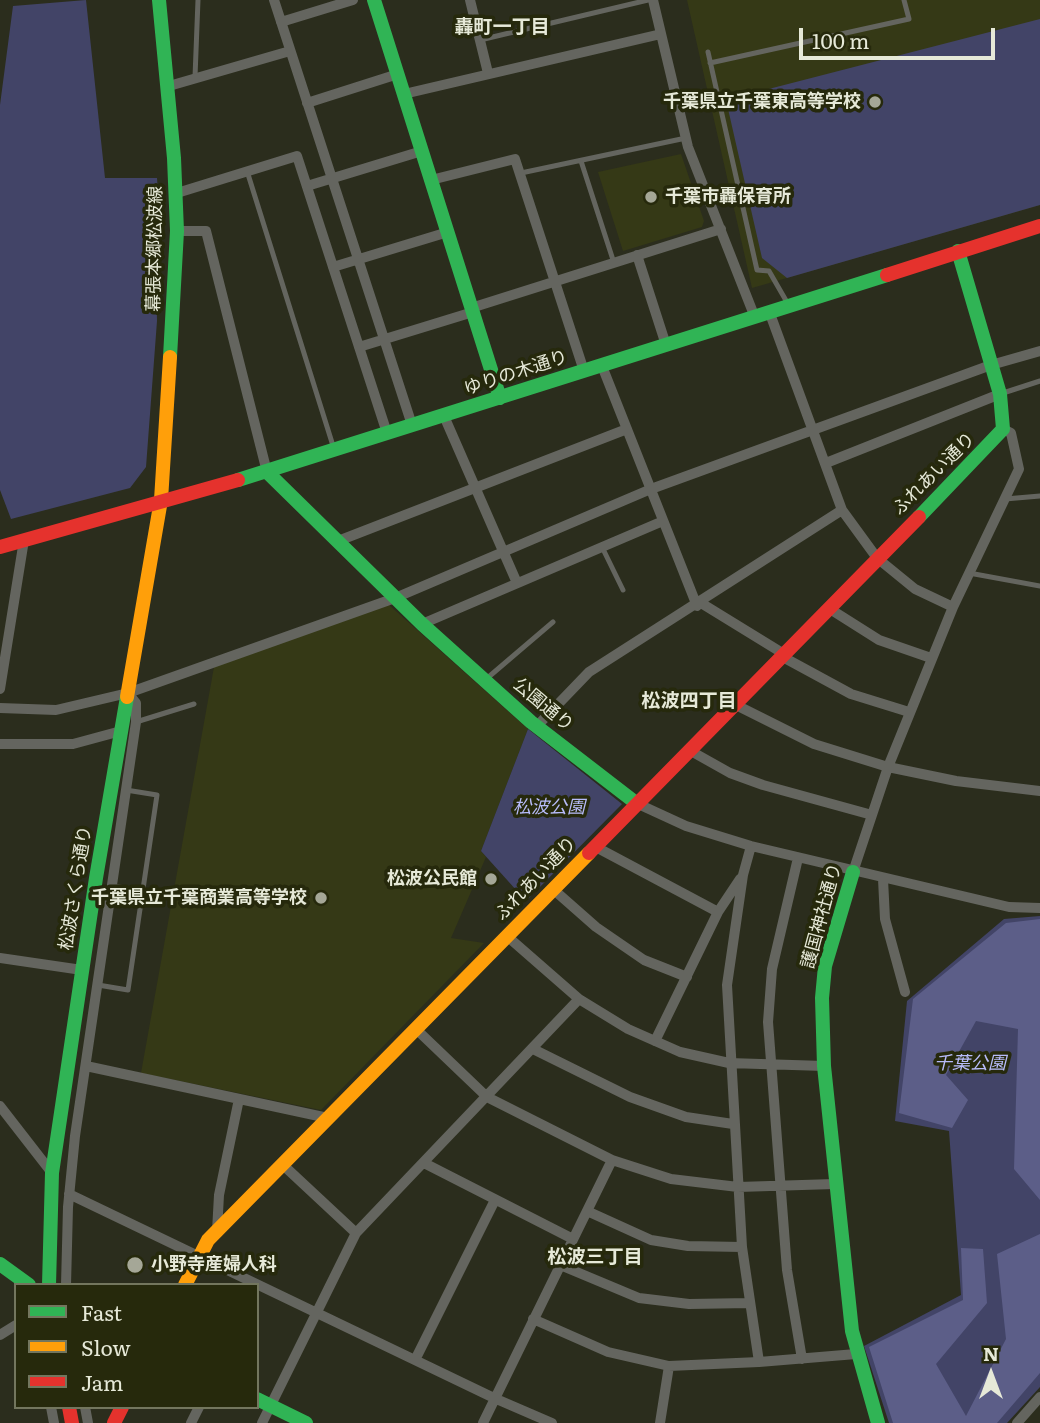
<!DOCTYPE html>
<html>
<head>
<meta charset="utf-8">
<style>
  body { margin:0 }
  #map { position:relative; width:1040px; height:1423px; overflow:hidden; background:#2b2d1d; font-family:Literata,serif }
  canvas { display:block }
  .legend { position:absolute; left:14px; top:1283px; width:245px; height:126px; box-sizing:border-box; background:#26290c; border:2px solid #73765e; margin:0; padding:9px 12px; list-style:none; font-size:21px; color:#e6e9d8 }
  .legend li { display:flex; align-items:center; gap:14px; height:35px }
  .legend b { width:35px; border:2px solid #73765e }
  .north { position:absolute; left:956px; top:1339px; width:70px; height:70px; -webkit-text-stroke:5px #26290c; paint-order:stroke; rotate:0deg; font-size:19px; font-weight:700; line-height:28px; text-align:center; color:#e6e9d8 }
  .north::after { content:''; display:block; margin:auto; width:24px; height:32px; background:#e6e9d8; clip-path:polygon(50% 0,100% 100%,50% 72%,0 100%) }
  .scale { position:absolute; left:799px; top:28px; width:196px; height:32px; box-sizing:border-box; border:4px solid #e6e9d8; border-top:0; padding-left:9px; font-size:21px; line-height:24px; white-space:nowrap; color:#e6e9d8; -webkit-text-stroke:5px #26290c; paint-order:stroke }
</style>
</head>
<body>
<div id="map">
<canvas width="1040" height="1423"></canvas>
<ul class="legend">
<li><b style="height:9px;background:#30b455"></b>Fast</li>
<li><b style="height:9px;background:#ff9f0a"></b>Slow</li>
<li><b style="height:9px;background:#e5322d"></b>Jam</li>
</ul>
<div class="north">N</div>
<div class="scale">100 m</div>
</div>
<script>
const ctx = document.querySelector('canvas').getContext('2d');
ctx.lineJoin = 'round';
function paint(path, color) { ctx.fillStyle = color; ctx.fill(path, 'evenodd'); }
const shape = rows => new Path2D(rows.map(r => 'M' + r).join(''));
function stroke(path, color, width, dash) { ctx.strokeStyle = color; ctx.lineWidth = width; ctx.lineCap = dash ? 'butt' : 'round'; ctx.setLineDash(dash || []); ctx.stroke(path); }
function drawText(font, color, halo, rows, align = 'center') {
  ctx.font = font + ' Literata,"Noto Sans JP",serif'; ctx.lineWidth = 7; ctx.setLineDash([]); ctx.textBaseline = 'middle'; ctx.strokeStyle = halo; ctx.fillStyle = color; for (const [text, x, y, turn = 0] of rows) {
    ctx.save(); ctx.translate(x, y); ctx.rotate((+turn || 0) * Math.PI / 180); ctx.textAlign = isNaN(turn) ? turn : align; if (halo) ctx.strokeText(text, 0, 0); ctx.fillText(text, 0, 0); ctx.restore();
  }
}
paint(shape([
  [687,0,1040,0,1040,205,752,288],
  [681,154,704,221,702,227,623,251,598,172],
  [388,604,528,729,481,851,486,857,451,938,484,943,321,1110,141,1073,214,667]
]), '#353916');
paint(shape([
  [86,0,105,178,157,178,160,222,156,265,157,321,146,467,130,488,11,519,0,490,0,105,13,6],
  [1040,19,1040,205,787,278,762,258,726,100],
  [528,729,622,804,526,901,481,851],
  [1040,916,1040,1387,1007,1423,889,1423,864,1346,961,1295,949,1131,895,1121,907,1001,1004,919]
]), '#424467');
paint(shape([
  [1040,919,1040,1200,1014,1169,1018,1029,976,1021,946,1075,968,1100,952,1128,899,1113,913,999,1006,923],
  [1040,1234,1040,1373,997,1423,893,1423,869,1347,963,1300,961,1248,983,1249,987,1303,936,1364,966,1416,1006,1339,997,1254]
]), '#5c5e88');
stroke(shape([
  [480,40,648,0],
  [708,52,757,270,769,271,788,304],
  [710,63,909,19,904,0],
  [195,77,198,0],
  [581,161,614,263],
  [247,171,334,449],
  [521,173,686,138],
  [1000,394,1040,381],
  [1005,499,1040,496],
  [602,547,623,590],
  [969,573,1040,586],
  [485,680,553,622],
  [136,722,194,704],
  [112,886,166,894],
  [98,985,128,990,157,795,126,790]
]), '#64655f', 5);
stroke(shape([
  [274,0,412,425],
  [470,0,488,73],
  [653,0,688,147,754,315],
  [281,22,353,0],
  [169,86,290,51],
  [404,94,661,34],
  [307,103,398,74],
  [431,180,515,159,584,371],
  [307,186,422,151],
  [177,193,297,156,387,433],
  [177,231,206,231,267,472],
  [637,255,666,345],
  [333,267,448,232],
  [471,308,721,229],
  [769,311,842,510,877,558,915,589,953,607,888,767,853,872],
  [359,347,473,312],
  [602,366,697,606],
  [444,416,517,583],
  [826,463,1000,394],
  [338,541,627,429],
  [701,603,784,654],
  [953,607,1019,469,1011,433,1003,429],
  [830,609,879,640,931,658],
  [422,624,663,521],
  [781,656,851,694,909,712],
  [0,689,24,540],
  [734,704,814,744,888,767,956,781,1040,791],
  [0,708,56,710,128,693,395,598,651,489,991,365,1040,351],
  [537,726,589,672,842,510],
  [0,744,73,744,121,731],
  [689,750,730,773,763,785,872,815],
  [636,803,686,826,751,846,1009,907,1040,908],
  [594,846,718,912],
  [751,846,743,875,727,985,742,1247,759,1362],
  [798,858,772,969,768,1022,787,1270,802,1359],
  [883,879,885,919,905,992],
  [554,890,596,927,644,960,687,977],
  [508,937,579,999,628,1029,680,1052,729,1063,824,1066],
  [0,958,82,970],
  [417,1030,487,1097,612,1160,671,1179,738,1187,834,1184],
  [655,1041,718,912,740,879],
  [533,1049,630,1097,686,1117,733,1124],
  [86,1066,328,1118],
  [0,1106,52,1173],
  [424,1163,573,1239],
  [282,1164,356,1233],
  [69,1194,494,1398,552,1423],
  [587,1211,651,1240,688,1246,742,1247],
  [217,1231,219,1195,239,1099],
  [560,1265,639,1298,689,1304,750,1303],
  [66,1285,68,1207,75,1136,136,722,136,703,128,693],
  [533,1319,608,1352,669,1366,759,1362,856,1354],
  [0,1335,16,1325],
  [415,1360,495,1200],
  [51,1407,54,1423],
  [85,1407,88,1423],
  [191,1423,199,1407],
  [262,1423,356,1233,579,999],
  [483,1423,612,1160],
  [660,1423,669,1366],
  [1017,1423,1040,1397]
]), '#64655f', 10);
stroke(shape([
  [159,0,174,158,177,231,170,357],
  [374,0,500,398],
  [267,472,422,624,531,722,636,803],
  [238,480,887,275],
  [919,517,1003,429,1000,394,958,251],
  [853,872,825,966,822,998,824,1066,852,1331,878,1423],
  [0,1264,29,1285],
  [49,1285,52,1173,96,878,127,697],
  [257,1399,306,1423]
]), '#30b455', 14);
stroke(shape([
  [127,697,161,500,170,357],
  [185,1285,208,1240,589,853]
]), '#ff9f0a', 14);
stroke(shape([
  [887,275,1040,226],
  [0,547,238,480],
  [589,853,919,517],
  [69,1407,72,1423],
  [114,1423,122,1407]
]), '#e5322d', 14);
for (const [x, y, r, color] of [
  [875,102,7,"#a5a797"],
  [651,197,7,"#a5a797"],
  [491,879,7,"#a5a797"],
  [321,898,7,"#a5a797"],
  [135,1265,9,"#a5a797"]
]) { const dot = new Path2D(); dot.arc(x, y, r, 0, 2 * Math.PI); ctx.fillStyle = color; ctx.fill(dot); stroke(dot, '#26290c', 2.5); }
drawText('bold 18px', '#e6e9d8', '#26290c', [
  ["千葉県立千葉東高等学校",861,102],
  ["千葉市轟保育所",665,197,"left"],
  ["松波公民館",477,879],
  ["千葉県立千葉商業高等学校",307,898],
  ["小野寺産婦人科",151,1265,"left"]
], 'right');
drawText('18px', '#e6e9d8', '#26290c', [
  ["幕張本郷松波線",155,249,-89],
  ["ゆりの木通り",516,373,-18],
  ["ふれあい通り",934,474,-45],
  ["公園通り",543,705,40],
  ["ふれあい通り",536,879,-46],
  ["松波さくら通り",76,888,-81],
  ["護国神社通り",822,916,-75]
]);
drawText('italic 18px', '#b7bbf9', '#26290c', [
  ["松波公園",549,808],
  ["千葉公園",970,1064]
]);
drawText('bold 19px', '#e6e9d8', '#26290c', [
  ["轟町一丁目",502,27],
  ["松波四丁目",689,701],
  ["松波三丁目",595,1257]
]);
</script>
</body>
</html>
